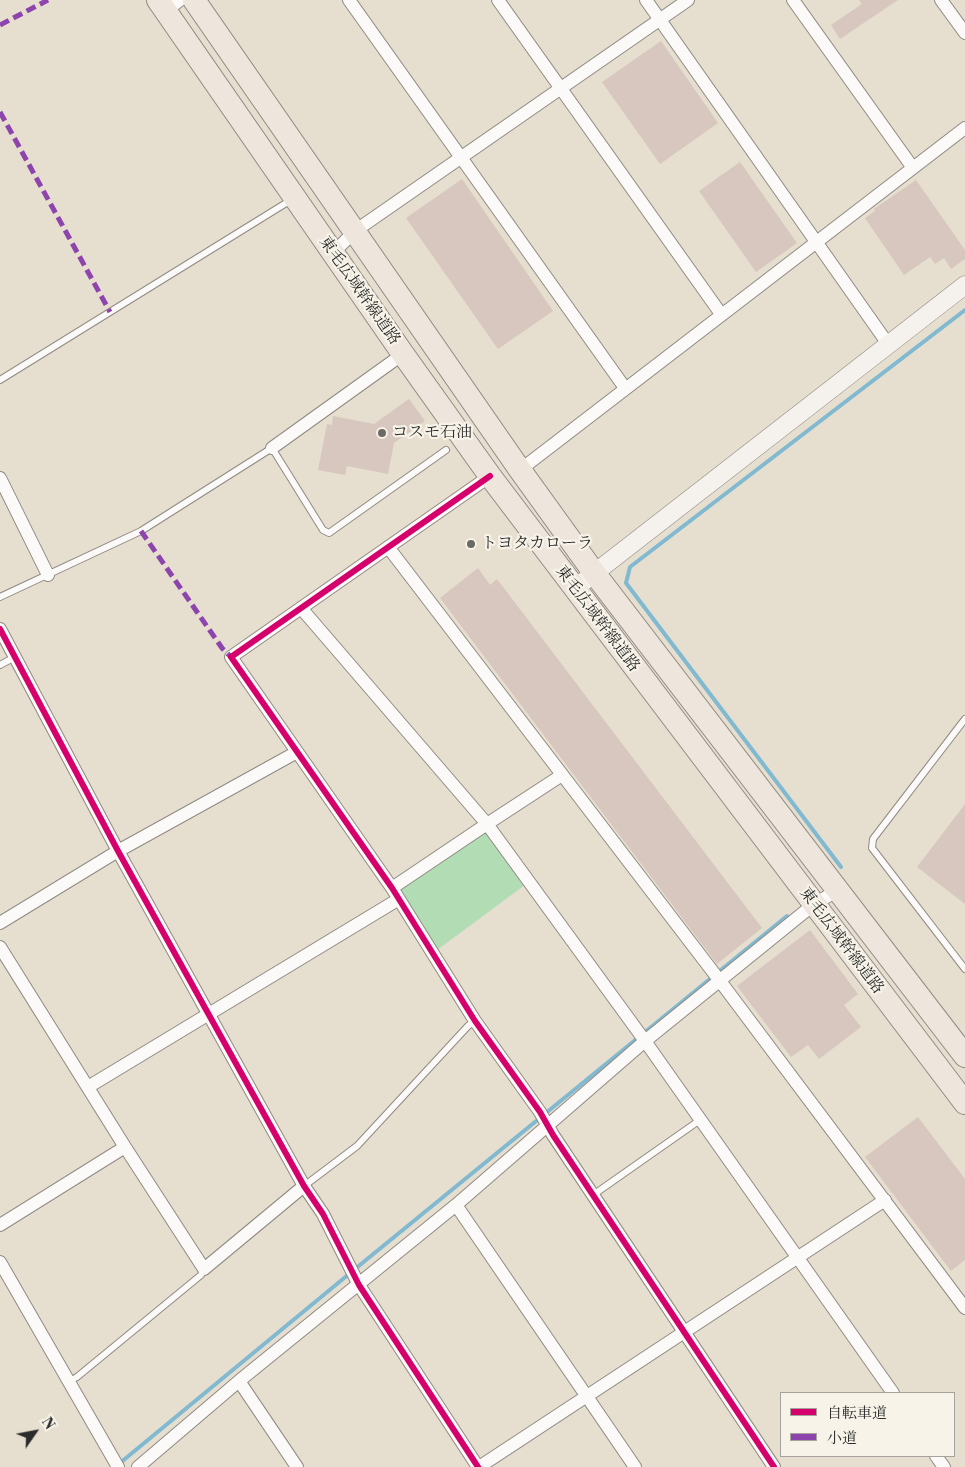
<!DOCTYPE html>
<html>
<head>
<meta charset="utf-8">
<style>
  body { margin:0 }
  #map { position:relative; width:965px; height:1467px; overflow:hidden; background:#e6decf; font-family:"Libre Bodoni","Noto Serif JP",serif }
  canvas { display:block }
  .legend { position:absolute; left:780px; top:1392px; width:175px; height:65px; box-sizing:border-box; background:#f7f3e8; border:1px solid #a5a39c; margin:0; padding:6px 9px; list-style:none; font-size:15px; color:#2b2b2b }
  .legend li { display:flex; align-items:center; gap:10px; height:25px }
  .legend b { width:25px; border:1px solid #a5a39c }
  .north { position:absolute; left:10px; top:1407px; width:50px; height:50px; -webkit-text-stroke:4px #f7f3e8; paint-order:stroke; rotate:57deg; font-size:14px; font-weight:700; line-height:20px; text-align:center; color:#2b2b2b }
  .north::after { content:''; display:block; margin:auto; width:18px; height:22px; background:#2b2b2b; clip-path:polygon(50% 0,100% 100%,50% 72%,0 100%) }
</style>
</head>
<body>
<div id="map">
<canvas width="965" height="1467"></canvas>
<ul class="legend">
<li><b style="height:6px;background:#d6006c"></b>自転車道</li>
<li><b style="height:6px;background:#8e44ad"></b>小道</li>
</ul>
<div class="north">N</div>
</div>
<script>
const ctx = document.querySelector('canvas').getContext('2d');
ctx.lineJoin = 'round';
function paint(path, color) { ctx.fillStyle = color; ctx.fill(path, 'evenodd'); }
const shape = rows => new Path2D(rows.map(r => 'M' + r).join(''));
function stroke(path, color, width, dash) { ctx.strokeStyle = color; ctx.lineWidth = width; ctx.lineCap = dash ? 'butt' : 'round'; ctx.setLineDash(dash || []); ctx.stroke(path); }
function drawText(font, color, halo, rows, align = 'center') {
  ctx.font = font + ' "Libre Bodoni","Noto Serif JP",serif'; ctx.lineWidth = 4.5; ctx.setLineDash([]); ctx.textBaseline = 'middle'; ctx.strokeStyle = halo; ctx.fillStyle = color; for (const [text, x, y, turn = 0] of rows) {
    ctx.save(); ctx.translate(x, y); ctx.rotate((+turn || 0) * Math.PI / 180); ctx.textAlign = isNaN(turn) ? turn : align; if (halo) ctx.strokeText(text, 0, 0); ctx.fillText(text, 0, 0); ctx.restore();
  }
}
paint(shape([
  [487,824,529,882,433,953,392,888]
]), '#b2ddb4');
stroke(shape([
  [841,867,626,583,630,567,965,310],
  [355,1269,787,916],
  [120,1463,349,1274]
]), '#81b9d0', 4);
paint(shape([
  [859,0,898,0,840,39,831,25,862,4],
  [661,41,718,123,660,164,602,82],
  [740,162,797,243,756,272,699,191],
  [462,179,553,311,498,349,406,218],
  [916,180,965,250,965,259,951,269,944,258,935,264,930,257,904,275,865,218,875,211,874,209],
  [409,399,425,421,394,443,388,474,347,466,345,475,318,470,327,424,332,425,333,416,374,424],
  [478,568,490,585,497,579,762,928,717,964,440,598],
  [965,804,965,904,917,867],
  [810,930,858,994,844,1005,861,1027,819,1059,808,1045,791,1057,737,986],
  [918,1117,965,1179,965,1260,951,1271,865,1157]
]), '#d7c7be');
const lane = shape([
  [0,380,291,200],
  [0,597,141,531,272,448,323,530,329,533,446,450],
  [0,665,15,657],
  [965,719,873,839,872,848,965,969],
  [304,1186,357,1146,468,1026,475,1021],
  [593,1195,700,1120],
  [68,1382,77,1377,201,1275,204,1269]
]);
const street = shape([
  [349,0,625,388],
  [498,0,721,314],
  [646,0,888,344],
  [793,0,913,168],
  [941,0,965,33],
  [166,11,180,0],
  [333,253,355,231,688,0],
  [272,448,403,354],
  [520,470,965,128],
  [490,476,231,657,392,888,475,1021,540,1112,553,1135,774,1467],
  [0,478,48,575],
  [388,547,720,981,965,1308],
  [301,608,487,824,645,1041,893,1393],
  [0,629,118,851,209,1015,304,1186,323,1214,359,1285,478,1467],
  [392,888,487,824,562,775],
  [0,923,118,851,297,752],
  [0,947,125,1147,204,1269,304,1186],
  [88,1087,399,899],
  [456,1205,635,1467],
  [0,1225,125,1147],
  [0,1262,118,1467],
  [239,1381,297,1467],
  [936,1456,944,1467],
  [138,1467,239,1381,456,1205,645,1041,813,905,838,890],
  [479,1467,885,1200]
]);
const secondary = shape([
  [574,589,965,285]
]);
const highway = shape([
  [158,0,403,354,490,476,965,1103],
  [194,0,520,470,595,574,965,1056]
]);
stroke(lane, '#8f8a83', 8);
stroke(street, '#8f8a83', 14);
stroke(secondary, '#8f8a83', 19);
stroke(highway, '#8f8a83', 24);
stroke(lane, '#fbfaf8', 6);
stroke(street, '#fbfaf8', 12);
stroke(secondary, '#f5f2ee', 18);
stroke(highway, '#eee5dd', 22);
stroke(shape([
  [0,25,48,0],
  [0,112,110,312],
  [141,531,222,648,231,657]
]), '#8e44ad', 5, [10, 5]);
stroke(shape([
  [490,476,231,657,392,888,475,1021,540,1112,553,1135,774,1467],
  [0,629,118,851,209,1015,304,1186,323,1214,359,1285,478,1467]
]), '#d6006c', 6);
for (const [x, y, r, color] of [
  [382,433,5,"#6c6a64"],
  [471,544,5,"#6c6a64"]
]) { const dot = new Path2D(); dot.arc(x, y, r, 0, 2 * Math.PI); ctx.fillStyle = color; ctx.fill(dot); stroke(dot, '#f7f3e8', 2); }
drawText('16px', '#2b2b2b', '#f7f3e8', [
  ["東毛広域幹線道路",359,291,55],
  ["東毛広域幹線道路",597,619,53],
  ["東毛広域幹線道路",841,941,53]
]);
drawText('16px', '#2b2b2b', '#f7f3e8', [
  ["コスモ石油",392,433],
  ["トヨタカローラ",481,544]
], 'left');
</script>
</body>
</html>
